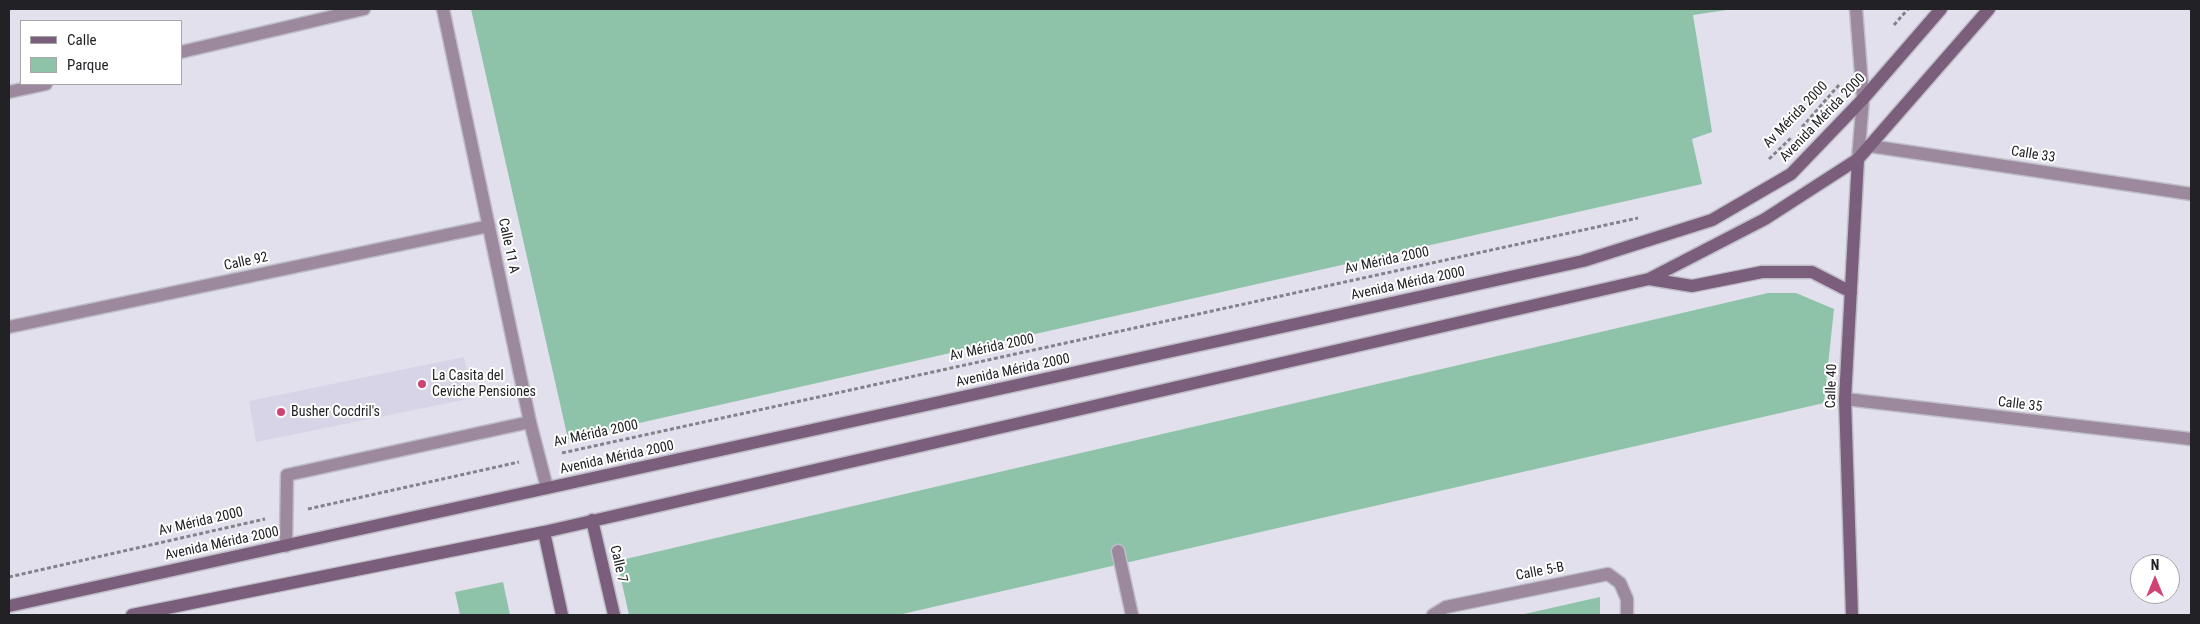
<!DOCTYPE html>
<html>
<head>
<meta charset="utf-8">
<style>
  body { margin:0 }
  #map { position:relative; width:2200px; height:624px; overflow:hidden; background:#e2e0ec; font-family:"Roboto Condensed",sans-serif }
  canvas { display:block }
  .frame { position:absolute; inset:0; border:10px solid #222226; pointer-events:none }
  .legend { position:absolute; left:20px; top:20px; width:162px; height:65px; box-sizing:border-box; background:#fff; border:1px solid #a7a7a8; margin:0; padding:6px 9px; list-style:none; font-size:15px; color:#222226 }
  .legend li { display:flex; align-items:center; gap:10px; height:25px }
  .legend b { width:25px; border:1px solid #a7a7a8 }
  .north { position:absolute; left:2130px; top:554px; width:50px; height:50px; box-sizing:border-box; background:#fff; border:1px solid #a7a7a8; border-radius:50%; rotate:0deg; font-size:14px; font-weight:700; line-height:20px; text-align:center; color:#222226 }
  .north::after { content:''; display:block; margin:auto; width:18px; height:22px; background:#cf4271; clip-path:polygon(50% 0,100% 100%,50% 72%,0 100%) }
</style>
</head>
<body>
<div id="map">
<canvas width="2200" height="624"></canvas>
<div class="frame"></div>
<ul class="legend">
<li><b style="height:6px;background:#7a5e7b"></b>Calle</li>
<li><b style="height:14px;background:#8ec3a9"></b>Parque</li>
</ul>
<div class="north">N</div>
</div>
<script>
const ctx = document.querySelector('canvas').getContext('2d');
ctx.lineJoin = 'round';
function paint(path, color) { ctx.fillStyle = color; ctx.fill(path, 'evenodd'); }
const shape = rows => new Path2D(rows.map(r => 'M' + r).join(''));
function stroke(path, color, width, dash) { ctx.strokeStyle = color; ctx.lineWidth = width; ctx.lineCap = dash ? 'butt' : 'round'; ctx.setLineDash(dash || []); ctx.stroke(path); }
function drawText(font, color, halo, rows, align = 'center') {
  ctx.font = font + ' "Roboto Condensed",sans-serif'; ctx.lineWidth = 4; ctx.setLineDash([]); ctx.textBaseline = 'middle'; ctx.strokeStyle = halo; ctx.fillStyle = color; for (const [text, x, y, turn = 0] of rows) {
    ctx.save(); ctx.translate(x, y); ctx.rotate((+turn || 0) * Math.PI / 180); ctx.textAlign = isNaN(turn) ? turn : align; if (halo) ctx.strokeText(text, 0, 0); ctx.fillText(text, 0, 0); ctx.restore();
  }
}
paint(shape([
  [464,357,473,398,256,442,249,401]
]), '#d7d4e7');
paint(shape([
  [471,9,1733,9,1693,15,1712,132,1692,139,1702,184,568,439],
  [1768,293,1796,293,1834,309,1824,403,898,615,629,615,617,561],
  [503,582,510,615,460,615,455,592],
  [1600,597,1600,615,1520,615]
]), '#8ec3a9');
const lane = shape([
  [286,546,287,475,530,422]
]);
const street = shape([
  [443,9,530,422,547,488],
  [1856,9,1863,99,1858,159],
  [181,52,364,9],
  [9,92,46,84],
  [1870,146,2191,194],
  [9,327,489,226],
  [1845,399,2191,439],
  [1118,551,1132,615],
  [1433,615,1446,607,1608,574,1620,583,1627,599,1627,615]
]);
const secondary = shape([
  [1649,279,1692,286,1762,272,1812,272,1851,292],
  [592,520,614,615],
  [544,532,562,615],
  [9,606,1583,261,1712,220,1791,174,1863,99,1941,9],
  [132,615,544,532,1649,279,1765,219,1858,159,1989,9],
  [1852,615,1845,399,1858,159]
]);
stroke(lane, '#bfbec8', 15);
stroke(street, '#bfbec8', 15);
stroke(secondary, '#bfbec8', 15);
stroke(shape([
  [1894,25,1908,9],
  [1802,127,1839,85],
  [1769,159,1792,137],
  [562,453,1638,218],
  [308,509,519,462],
  [9,577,265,519]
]), '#83828a', 3, [4, 2.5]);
stroke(lane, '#9c899d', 12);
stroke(street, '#9c899d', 12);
stroke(secondary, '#7a5e7b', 12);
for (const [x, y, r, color] of [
  [422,384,5,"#cf4271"],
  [281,412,5,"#cf4271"]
]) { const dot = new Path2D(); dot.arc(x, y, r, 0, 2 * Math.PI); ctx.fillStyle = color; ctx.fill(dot); stroke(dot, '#fff', 2); }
drawText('14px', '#222226', '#fff', [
  ["Av Mérida 2000",1796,115,-46],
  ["Avenida Mérida 2000",1823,118,-46],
  ["Calle 33",2033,155,9],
  ["Calle 11 A",508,246,78],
  ["Av Mérida 2000",1387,261,-12],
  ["Calle 92",246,262,-12],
  ["Avenida Mérida 2000",1408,284,-12],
  ["Av Mérida 2000",992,348,-12],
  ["Avenida Mérida 2000",1013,371,-12],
  ["Calle 40",1832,386,-88],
  ["Calle 35",2020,405,7],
  ["Av Mérida 2000",596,434,-12],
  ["Avenida Mérida 2000",617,458,-12],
  ["Av Mérida 2000",201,522,-13],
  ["Avenida Mérida 2000",222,544,-12],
  ["Calle 7",618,564,77],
  ["Calle 5-B",1540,572,-11]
]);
drawText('14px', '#222226', '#fff', [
  ["La Casita del",432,376],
  ["Ceviche Pensiones",432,392],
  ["Busher Cocdril's",291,412]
], 'left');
</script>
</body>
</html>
